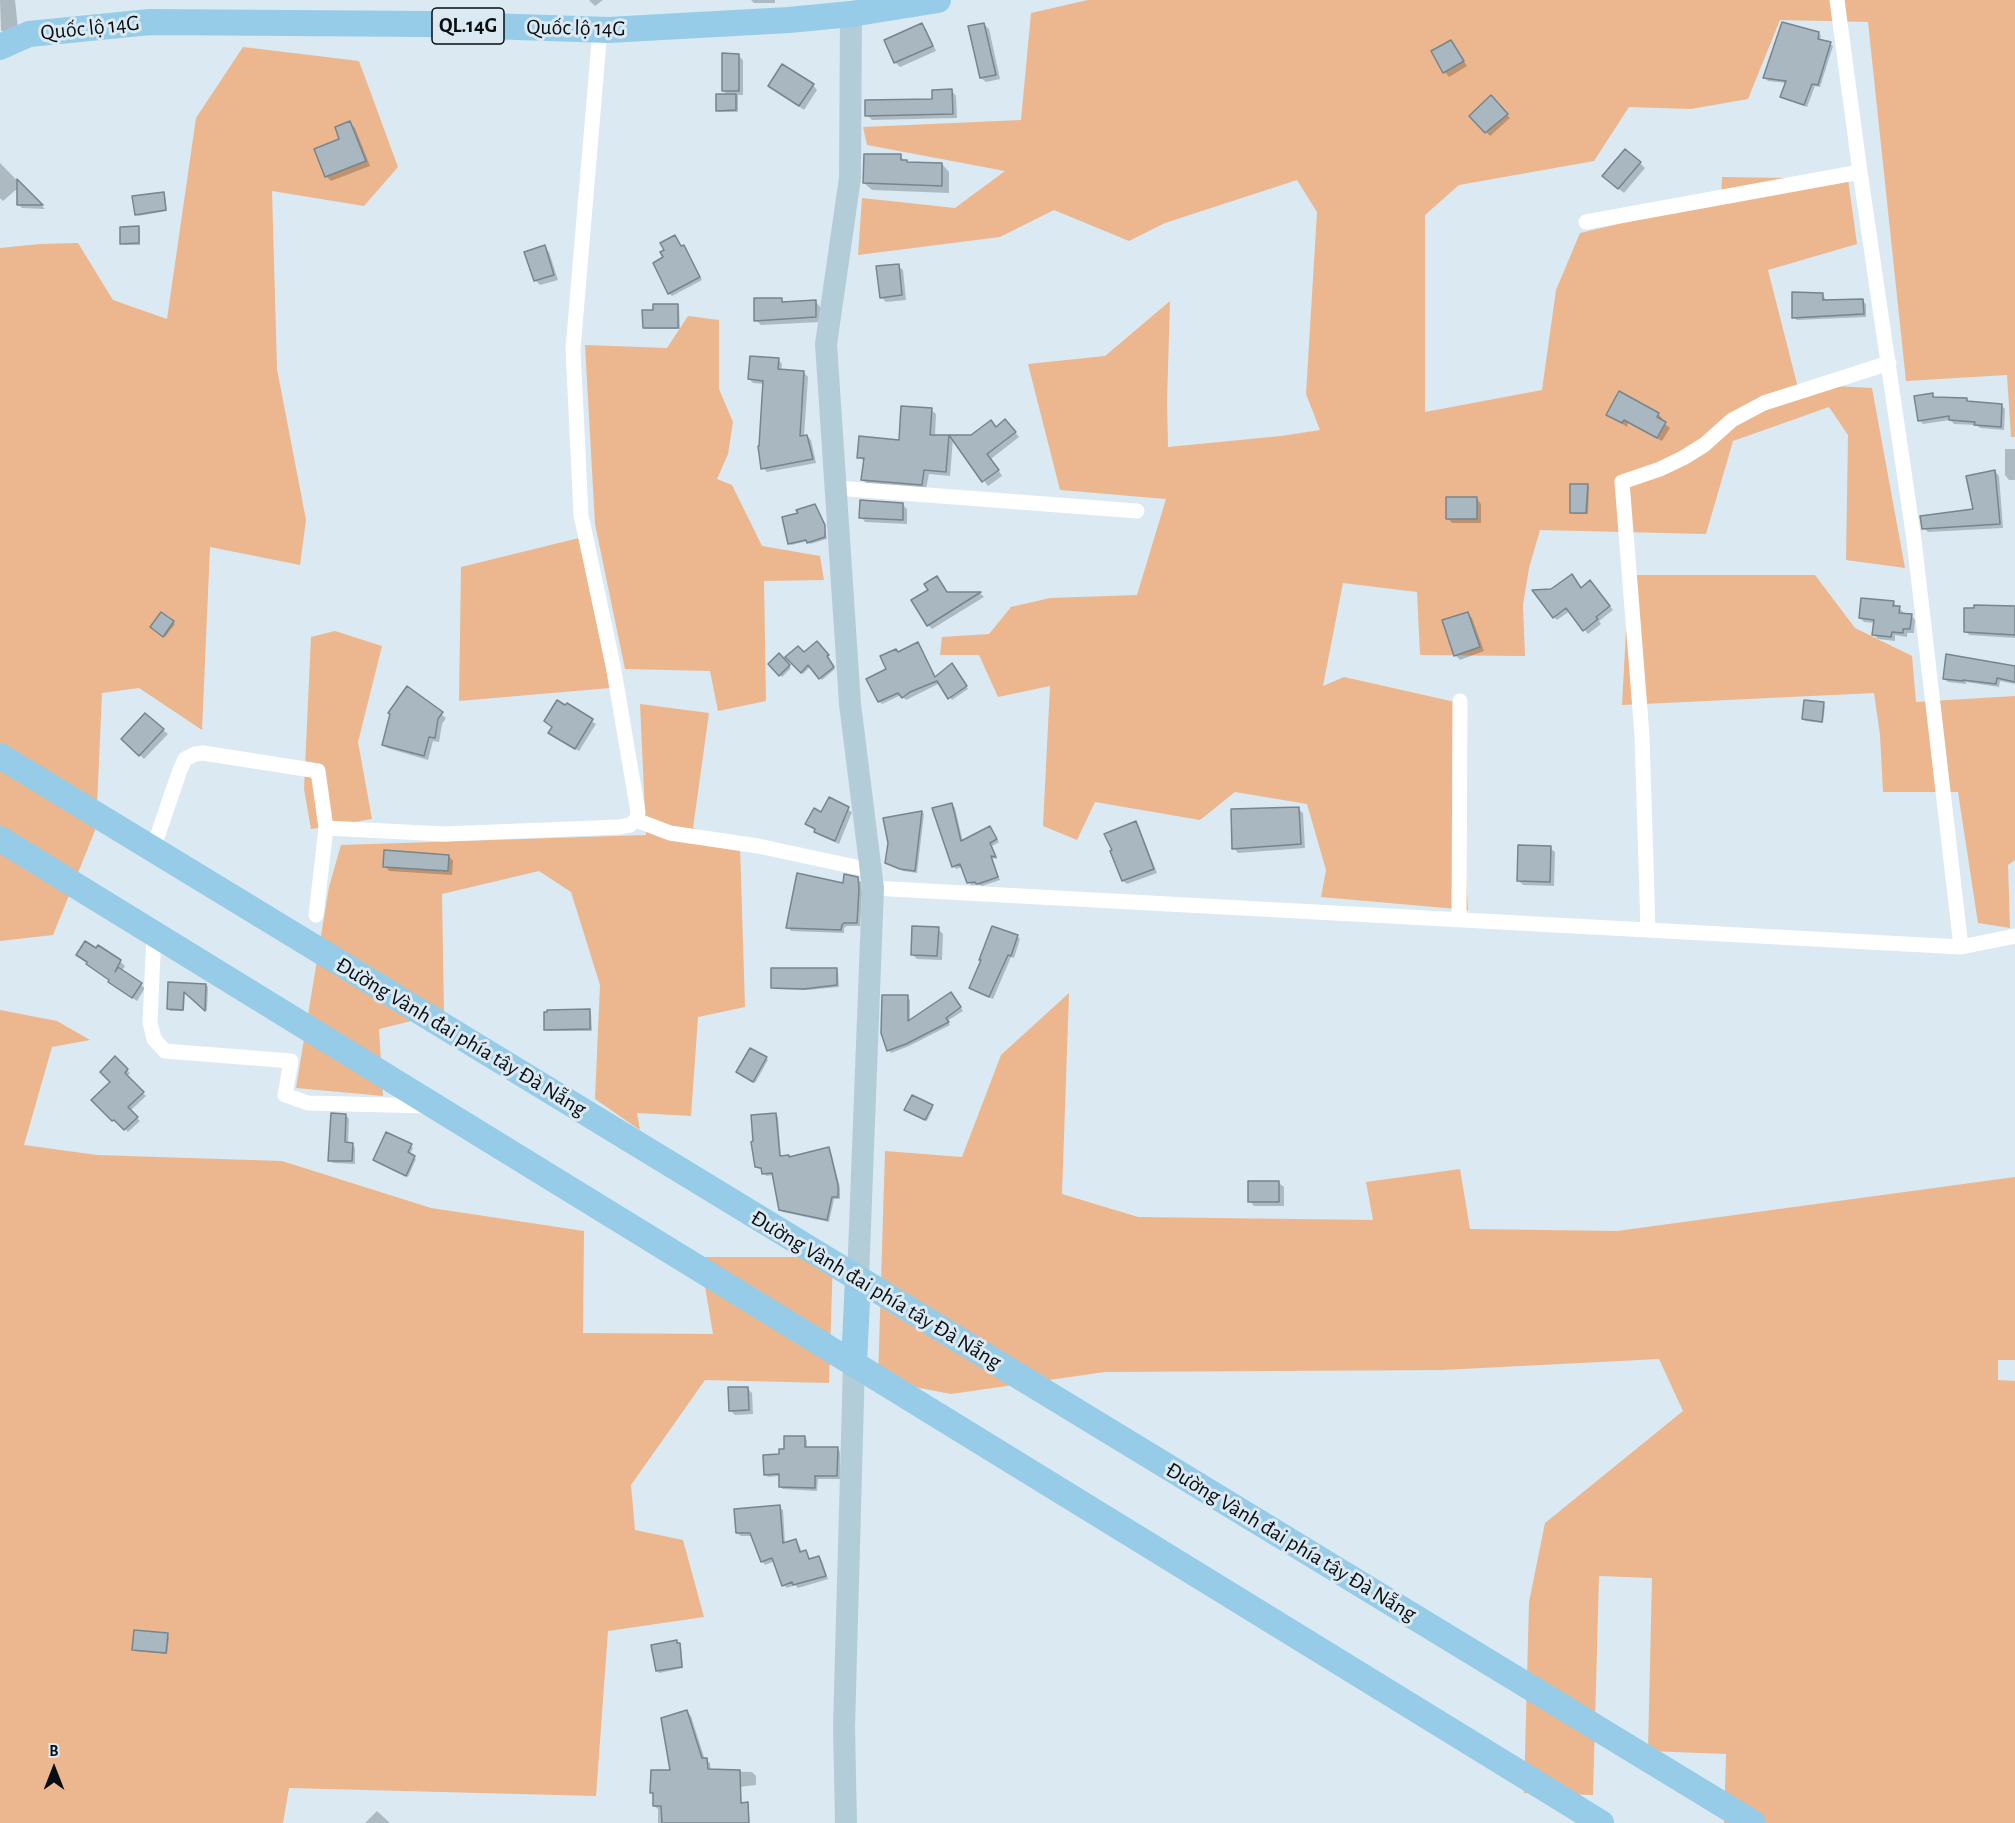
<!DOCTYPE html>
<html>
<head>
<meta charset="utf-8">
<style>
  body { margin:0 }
  #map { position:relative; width:2015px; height:1823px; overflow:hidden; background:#dae9f2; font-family:"Alegreya Sans",sans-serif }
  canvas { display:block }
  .north { position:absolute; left:24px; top:1739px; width:60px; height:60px; -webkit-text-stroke:4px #dae9f2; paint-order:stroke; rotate:0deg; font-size:16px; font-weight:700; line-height:24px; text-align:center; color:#090e11 }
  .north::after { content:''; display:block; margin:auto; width:21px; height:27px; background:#090e11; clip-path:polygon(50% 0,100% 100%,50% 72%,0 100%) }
</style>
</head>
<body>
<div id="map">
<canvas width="2015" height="1823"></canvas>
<div class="north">B</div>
</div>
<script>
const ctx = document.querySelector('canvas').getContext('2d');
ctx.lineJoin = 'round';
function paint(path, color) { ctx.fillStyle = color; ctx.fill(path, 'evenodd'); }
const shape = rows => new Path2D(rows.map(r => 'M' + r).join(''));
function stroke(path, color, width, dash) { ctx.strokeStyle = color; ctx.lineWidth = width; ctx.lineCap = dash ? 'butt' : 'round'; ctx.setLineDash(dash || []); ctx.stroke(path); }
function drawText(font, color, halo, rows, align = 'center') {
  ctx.font = font + ' "Alegreya Sans",sans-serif'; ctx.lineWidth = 6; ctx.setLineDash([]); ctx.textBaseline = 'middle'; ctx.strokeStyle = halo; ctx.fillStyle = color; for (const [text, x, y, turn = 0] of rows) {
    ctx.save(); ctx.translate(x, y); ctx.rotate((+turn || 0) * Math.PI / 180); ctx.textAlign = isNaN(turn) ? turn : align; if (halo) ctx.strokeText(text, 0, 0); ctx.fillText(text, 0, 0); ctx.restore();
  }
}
paint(shape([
  [1088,0,2015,0,2015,437,2011,437,2007,375,1906,381,1868,22,1780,20,1748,99,1691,109,1629,107,1594,161,1459,185,1425,215,1425,412,1542,390,1556,290,1580,233,1721,200,1722,177,1848,179,1857,244,1768,270,1797,384,1872,388,1905,568,1846,560,1848,435,1829,407,1733,441,1706,534,1540,530,1529,568,1523,605,1525,656,1420,655,1417,592,1343,583,1323,686,1344,677,1455,702,1468,910,1321,897,1326,870,1307,804,1235,792,1200,820,1095,802,1077,840,1043,826,1050,686,998,697,979,655,940,655,942,637,989,634,1011,607,1050,598,1137,595,1166,499,1060,490,1028,364,1105,356,1170,301,1167,401,1168,447,1281,436,1320,430,1306,394,1317,212,1297,180,1165,223,1129,241,1054,210,1000,237,858,255,862,198,955,208,1005,171,867,145,863,127,1021,120,1031,13],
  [243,47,359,61,398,167,364,206,272,191,277,369,306,520,300,565,210,547,202,730,139,688,102,693,96,828,53,935,0,941,0,248,40,244,78,243,113,300,167,319,196,118],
  [688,316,719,320,719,389,733,422,728,454,717,479,732,485,762,546,820,556,824,580,764,581,766,701,718,711,710,671,625,669,595,524,585,345,667,348],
  [579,538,610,688,459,701,461,567],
  [1629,575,1815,575,1855,628,1912,656,1916,702,2015,696,2015,860,2008,865,2010,928,1978,923,1958,792,1883,792,1880,735,1874,693,1622,705],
  [335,631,382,646,358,742,372,819,311,829,304,789,311,637],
  [640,704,709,713,693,828,740,846,745,1007,698,1017,691,1116,637,1113,640,1130,595,1099,600,985,571,892,539,871,442,894,444,1013,379,1029,383,1096,296,1088,329,887,341,845,646,835],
  [1069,993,1062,1194,1138,1217,1373,1220,1366,1182,1460,1169,1470,1229,1617,1231,2015,1177,2015,1360,1998,1360,1998,1380,2015,1381,2015,1823,1724,1823,1726,1754,1648,1751,1652,1578,1599,1576,1593,1795,1524,1793,1529,1602,1545,1523,1683,1411,1659,1359,1442,1370,1105,1372,951,1394,878,1380,885,1151,962,1157,1001,1055],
  [0,1010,57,1021,90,1040,52,1047,24,1145,97,1155,282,1161,431,1208,584,1231,583,1333,713,1334,700,1257,833,1257,829,1383,705,1380,631,1485,635,1530,683,1540,704,1617,608,1631,596,1796,289,1788,283,1823,0,1823]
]), '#ecb78e');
paint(shape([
  [0,0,15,0,18,29,6,34,1,30],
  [589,0,603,0,595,6],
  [751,0,775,0,775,3,754,3],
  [984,24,989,29,1000,79,986,82,981,78],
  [922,25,926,29,936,51,900,67,895,62],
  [1819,33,1821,36,1820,41,1830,44,1833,46,1820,87,1815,86,1807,107,1784,99,1782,97,1786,83,1768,81,1765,78],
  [1451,42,1467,66,1449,77,1445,72],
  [738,55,743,60,743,95,738,95,738,112,719,112,717,110,728,95,723,91],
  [813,85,817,90,804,110,770,86],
  [952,91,956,96,957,118,872,120,867,115,933,100],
  [1491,97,1510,118,1490,136,1471,116],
  [350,123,355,128,370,166,331,181,326,176],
  [900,156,908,164,942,164,949,172,949,193,872,190,864,183],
  [0,163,45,209,22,208,18,204,19,187,3,201,0,198],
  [1640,163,1645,168,1624,193,1609,181],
  [163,193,165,195,167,211,138,216,136,214],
  [138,228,140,230,140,245,124,245,122,243],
  [675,237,682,248,686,250,702,280,672,296,669,293,665,258],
  [544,247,549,252,558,280,540,285,536,281,526,253],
  [898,266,903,270,906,300,886,302,881,297],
  [1822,295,1825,298,1825,302,1863,301,1866,304,1866,317,1797,320,1793,317],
  [781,300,785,304,816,302,820,307,820,322,761,325,756,320],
  [677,306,679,307,680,329,646,329,644,327,655,312],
  [778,359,782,364,781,371,804,373,808,377,804,437,807,436,811,440,816,463,767,472,763,468,765,384,753,383,749,379],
  [1932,395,1936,398,1967,400,1970,403,2001,405,2005,409,2004,430,1980,428,1977,425,1954,424,1950,420,1923,424,1919,420],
  [931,410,936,414,935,436,971,437,1010,426,1019,437,991,459,1002,476,988,486,953,439,950,476,929,474,926,489,867,484,863,480,865,462,859,457,901,441],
  [1608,414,1658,414,1662,418,1661,421,1670,428,1662,441,1628,423,1627,427],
  [2005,449,2015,449,2015,480,2009,480,2005,475],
  [1995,471,1999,476,2003,528,1928,532,1924,528,1974,510],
  [1587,485,1589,487,1588,514,1574,514,1572,512],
  [1477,499,1481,504,1481,523,1452,523,1448,518],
  [902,504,907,509,907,524,865,522,861,517],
  [815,505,824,522,827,539,810,544,808,541,791,545,789,543],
  [936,578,948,594,981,594,984,597,932,629,928,625,930,591],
  [1594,586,1613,610,1599,621,1601,624,1588,634,1570,611,1557,620,1554,617,1551,591,1582,589],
  [1893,602,1903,612,1903,615,1911,615,1915,620,1914,633,1907,633,1907,637,1895,635,1895,641,1878,639,1874,635,1875,623,1864,622,1860,618],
  [2015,608,2015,638,1969,635,1966,631],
  [1467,613,1472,618,1484,651,1460,660,1455,655],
  [162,614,175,624,165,637,154,629],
  [817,643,829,657,828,659,835,669,822,680,811,666,803,674,787,657,804,654],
  [920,647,936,678,954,668,968,689,952,700,940,683,906,700,901,695,882,704,879,701,888,670,898,653],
  [779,656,791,668,782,677,770,664],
  [2015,667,2015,684,2000,681,1999,687,1966,682,1966,684,1948,682,1944,679],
  [408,688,446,718,442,724,439,742,433,741,428,760,387,748,383,744],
  [1823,704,1825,706,1823,723,1805,721,1803,719],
  [567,705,596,724,579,751,553,736],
  [163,730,168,734,144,759,123,739],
  [829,799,852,812,839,844,819,835,816,830,807,824,821,814],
  [952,805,955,808,963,842,990,828,992,830,999,842,992,846,997,859,992,858,1000,880,982,886,978,884,971,885,962,867,956,869,953,866],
  [1298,809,1303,813,1305,848,1238,853,1234,848],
  [922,812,924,814,917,873,903,871,889,864,890,843,884,819],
  [1135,823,1139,827,1157,873,1127,884,1123,881],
  [1550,848,1555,852,1554,886,1523,885,1518,880],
  [449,856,453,861,452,875,389,871,385,866],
  [857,879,861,882,862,893,860,926,847,926,844,928,844,933,791,931,788,927,844,884],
  [938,929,943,934,942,960,917,959,912,954],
  [1017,936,1020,939,1014,958,1011,957,993,999,974,991,970,988,982,961],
  [99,947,121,962,125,966,121,972,145,988,137,1001,114,986,111,981,88,964],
  [836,970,838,972,839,987,807,990,775,989,773,987],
  [169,984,206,985,208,987,207,1011,185,992,184,1011,170,1011,168,1009],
  [907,997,910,1000,910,1022,954,997,963,1011,947,1021,950,1025,909,1046,891,1053,889,1050],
  [589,1011,591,1013,592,1031,547,1031,545,1029],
  [766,1058,768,1060,755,1083,740,1074],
  [115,1059,130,1073,127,1077,146,1096,130,1111,140,1121,128,1132,118,1122,116,1123,93,1100,112,1082],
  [932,1106,933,1108,927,1121,906,1110],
  [775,1114,778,1117,781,1158,790,1158,828,1149,831,1152,840,1188,840,1199,834,1199,829,1222,783,1212,780,1209,774,1175,766,1176,763,1169,759,1169,756,1167],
  [346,1115,349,1119,348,1144,352,1144,355,1148,355,1164,333,1163,330,1160],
  [411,1146,413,1148,409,1155,416,1159,408,1177,377,1162],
  [1279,1183,1284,1187,1284,1206,1254,1206,1250,1201],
  [747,1388,752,1393,753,1414,735,1415,730,1410],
  [804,1437,807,1440,807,1449,838,1449,840,1452,840,1479,818,1479,817,1491,783,1489,780,1486,780,1476,768,1477,765,1474,781,1456],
  [779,1507,783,1510,785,1544,795,1541,799,1545,802,1553,806,1552,810,1560,819,1558,822,1561,828,1579,798,1588,795,1585,787,1588,783,1585,775,1561,765,1565,762,1561,753,1536,741,1536,737,1533],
  [167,1635,169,1637,167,1654,135,1651,133,1649],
  [676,1641,681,1647,683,1668,659,1673,658,1671],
  [687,1712,691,1716,705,1760,710,1763,711,1771,752,1772,756,1776,756,1785,713,1790,715,1823,658,1823,658,1809,654,1806,654,1794,652,1792,671,1772],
  [377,1811,390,1823,365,1823]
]), '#0003');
const building = shape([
  [1782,22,1819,32,1818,39,1831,42,1818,85,1812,84,1804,105,1780,97,1786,81,1763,78,1782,22],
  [922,23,933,46,894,63,884,40,922,23],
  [984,23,996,75,980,78,968,26,984,23],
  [1451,40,1464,61,1443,73,1431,51,1451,40],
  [722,53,739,54,739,91,722,91,722,53],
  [782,64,814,84,799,106,768,86,782,64],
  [952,89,953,114,865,116,865,100,932,99,932,90,952,89],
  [716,94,736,94,736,110,716,111,716,94],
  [1491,95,1508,114,1485,133,1469,116,1491,95],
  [350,121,366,161,325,177,314,149,339,139,335,127,350,121],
  [1625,149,1641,162,1618,189,1602,176,1625,149],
  [864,154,901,154,901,160,907,160,907,162,942,163,942,186,863,183,864,154],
  [17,179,43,205,17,205,17,179],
  [164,192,166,210,135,215,132,196,164,192],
  [139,226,139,243,120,244,120,227,139,226],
  [675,235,681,246,684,245,700,277,668,294,653,263,663,257,660,252,664,250,660,243,675,235],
  [545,245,554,275,534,281,524,252,545,245],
  [899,264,902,295,880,298,876,266,899,264],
  [1792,292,1823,293,1823,300,1863,299,1864,314,1792,318,1792,292],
  [754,298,782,298,782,302,816,300,816,317,754,321,754,298],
  [653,304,678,304,678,328,643,328,642,310,653,310,653,304],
  [750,356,779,358,778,369,804,371,800,436,807,435,813,459,761,469,758,446,759,446,763,381,748,379,750,356],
  [1619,391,1659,413,1657,417,1666,422,1657,438,1624,420,1622,423,1606,415,1619,391],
  [1933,393,1933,397,1967,398,1967,401,2002,404,2001,427,1974,425,1975,422,1949,420,1949,416,1918,421,1914,396,1933,393],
  [901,406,932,408,930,435,971,435,991,420,996,427,1005,419,1016,432,987,454,999,470,982,482,949,435,946,472,924,470,922,485,861,480,864,458,857,458,859,436,899,440,901,406],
  [1995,470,2000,524,1922,529,1920,516,1973,509,1966,476,1995,470],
  [1570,484,1588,484,1586,513,1570,513,1570,484],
  [1446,497,1477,497,1477,519,1446,519,1446,497],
  [860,500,903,503,903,520,859,518,860,500],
  [815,504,825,525,825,537,807,543,806,540,788,544,782,517,798,513,796,510,815,504],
  [1572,574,1581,588,1590,580,1610,606,1596,617,1598,619,1583,631,1566,608,1553,618,1532,590,1551,589,1572,574],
  [937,576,947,592,981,592,927,626,911,600,928,590,924,584,937,576],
  [1861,598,1894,601,1893,606,1900,606,1899,613,1912,614,1910,629,1903,629,1903,633,1892,632,1891,637,1872,635,1874,620,1859,618,1861,598],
  [1974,605,2015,606,2015,635,1964,632,1964,608,1974,608,1974,605],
  [161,612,174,621,163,637,150,627,161,612],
  [1468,612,1480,647,1454,656,1442,620,1468,612],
  [817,641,829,655,827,656,834,667,819,679,808,665,801,673,785,657,798,646,804,652,817,641],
  [918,642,935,677,952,663,967,686,948,699,937,681,910,692,902,698,898,693,878,702,866,679,886,669,880,656,896,649,898,652,918,642],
  [779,653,790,665,779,676,768,664,779,653],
  [1946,654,2015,666,2015,682,1997,678,1996,684,1963,680,1963,681,1943,679,1946,654],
  [407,686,443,712,438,719,435,738,429,737,424,756,382,745,390,714,388,713,407,686],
  [557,700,565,705,567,703,593,719,575,749,548,733,552,727,544,721,557,700],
  [1804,700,1824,702,1822,722,1802,719,1804,700],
  [145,713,164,729,139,756,121,739,145,713],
  [829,797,849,807,835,841,814,832,815,829,805,824,814,808,821,812,829,797],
  [952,803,961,841,990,826,997,839,990,843,996,857,991,856,998,877,978,884,976,884,975,882,967,883,960,864,952,867,932,808,952,803],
  [1299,807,1301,844,1232,849,1231,809,1299,807],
  [922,811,915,871,900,869,885,863,888,843,883,818,922,811],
  [1136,821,1154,869,1122,881,1110,851,1112,850,1104,834,1136,821],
  [1518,845,1551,846,1550,882,1517,881,1518,845],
  [384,850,449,855,448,871,383,867,384,850],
  [797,873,843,883,844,874,858,877,859,889,857,923,844,923,842,925,841,930,786,928,797,873],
  [912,926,939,927,937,956,911,955,912,926],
  [992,926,1018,935,1011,956,1008,955,989,997,969,988,981,960,979,960,992,926],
  [85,941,96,948,98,945,121,960,115,972,118,967,142,983,132,998,108,982,109,980,86,964,87,962,76,955,85,941],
  [771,968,837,968,837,985,804,989,771,988,771,968],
  [168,982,206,984,205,1011,184,992,183,1010,167,1009,168,982],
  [951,992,961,1007,946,1018,949,1022,906,1044,887,1051,881,1033,882,995,908,995,908,1021,951,992],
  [590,1009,590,1029,544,1030,544,1012,547,1012,547,1010,590,1009],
  [750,1048,767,1057,753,1082,736,1072,750,1048],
  [115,1056,128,1069,125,1073,144,1092,128,1107,138,1117,124,1130,114,1120,112,1121,91,1100,110,1082,100,1072,115,1056],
  [912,1095,933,1105,925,1120,904,1110,912,1095],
  [331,1113,346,1114,345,1142,353,1143,352,1161,328,1161,331,1113],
  [776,1113,780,1156,789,1155,789,1157,829,1147,838,1185,838,1197,832,1197,827,1220,779,1210,772,1173,762,1174,761,1168,755,1167,751,1142,753,1141,751,1115,776,1113],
  [386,1132,412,1144,408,1152,415,1156,406,1176,373,1160,386,1132],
  [1248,1181,1279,1181,1279,1202,1248,1202,1248,1181],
  [728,1387,748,1387,749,1410,729,1411,728,1387],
  [784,1436,805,1436,805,1447,838,1447,837,1476,815,1476,815,1488,779,1487,779,1474,764,1475,763,1455,779,1454,779,1449,784,1449,784,1436],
  [780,1505,783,1543,796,1539,800,1552,806,1550,809,1559,819,1556,826,1576,793,1585,792,1582,782,1586,772,1558,761,1562,750,1533,736,1533,734,1509,780,1505],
  [134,1630,168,1633,166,1653,132,1650,134,1630],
  [677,1640,677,1643,680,1643,682,1667,656,1671,651,1645,677,1640],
  [687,1710,702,1758,707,1758,708,1769,740,1770,741,1803,748,1802,749,1823,662,1823,661,1806,653,1806,653,1793,650,1793,651,1770,670,1770,661,1718,687,1710]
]);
paint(building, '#a9b7c0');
stroke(building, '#77858d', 1.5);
stroke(shape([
  [1837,0,1860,172,1914,540,1961,947],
  [1586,222,1860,172],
  [836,488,1137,511],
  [636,820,670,833,758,846,870,870],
  [326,828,444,834,619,827,630,825,636,820,638,812,613,665,581,515,573,349,600,30],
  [153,849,180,770,185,759,195,754,203,753,318,771,326,828,316,915],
  [873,888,1961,947,2015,936],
  [1459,919,1460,701],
  [1648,929,1642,735,1622,482,1660,469,1683,458,1704,445,1732,420,1764,403,1889,363],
  [154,933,150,1022,154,1039,165,1051,291,1061,285,1095,308,1103,429,1106]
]), '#fff', 15);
stroke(shape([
  [851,14,850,178,826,344,850,704,873,888,858,1278],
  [846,1823,844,1727,854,1364]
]), '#b3cdd8', 22);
stroke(shape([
  [0,47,29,34,150,22,428,24,608,30,789,20,851,14,938,0],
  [0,756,1753,1823],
  [0,839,1601,1823],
  [854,1364,858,1278]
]), '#96cce7', 26);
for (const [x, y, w] of [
  [468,26,72]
]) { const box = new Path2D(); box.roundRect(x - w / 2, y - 18, w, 36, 4.5); ctx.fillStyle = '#dae9f2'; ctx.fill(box); stroke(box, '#090e11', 1.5); }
drawText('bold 21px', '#090e11', null, [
  ["QL.14G",468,26]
]);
drawText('22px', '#090e11', '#dae9f2', [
  ["Quốc lộ 14G",90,28,-6],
  ["Quốc lộ 14G",576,28,1],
  ["Đường Vành đai phía tây Đà Nẵng",461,1037,31],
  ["Đường Vành đai phía tây Đà Nẵng",876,1290,31],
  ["Đường Vành đai phía tây Đà Nẵng",1291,1542,31]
]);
</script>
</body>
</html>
